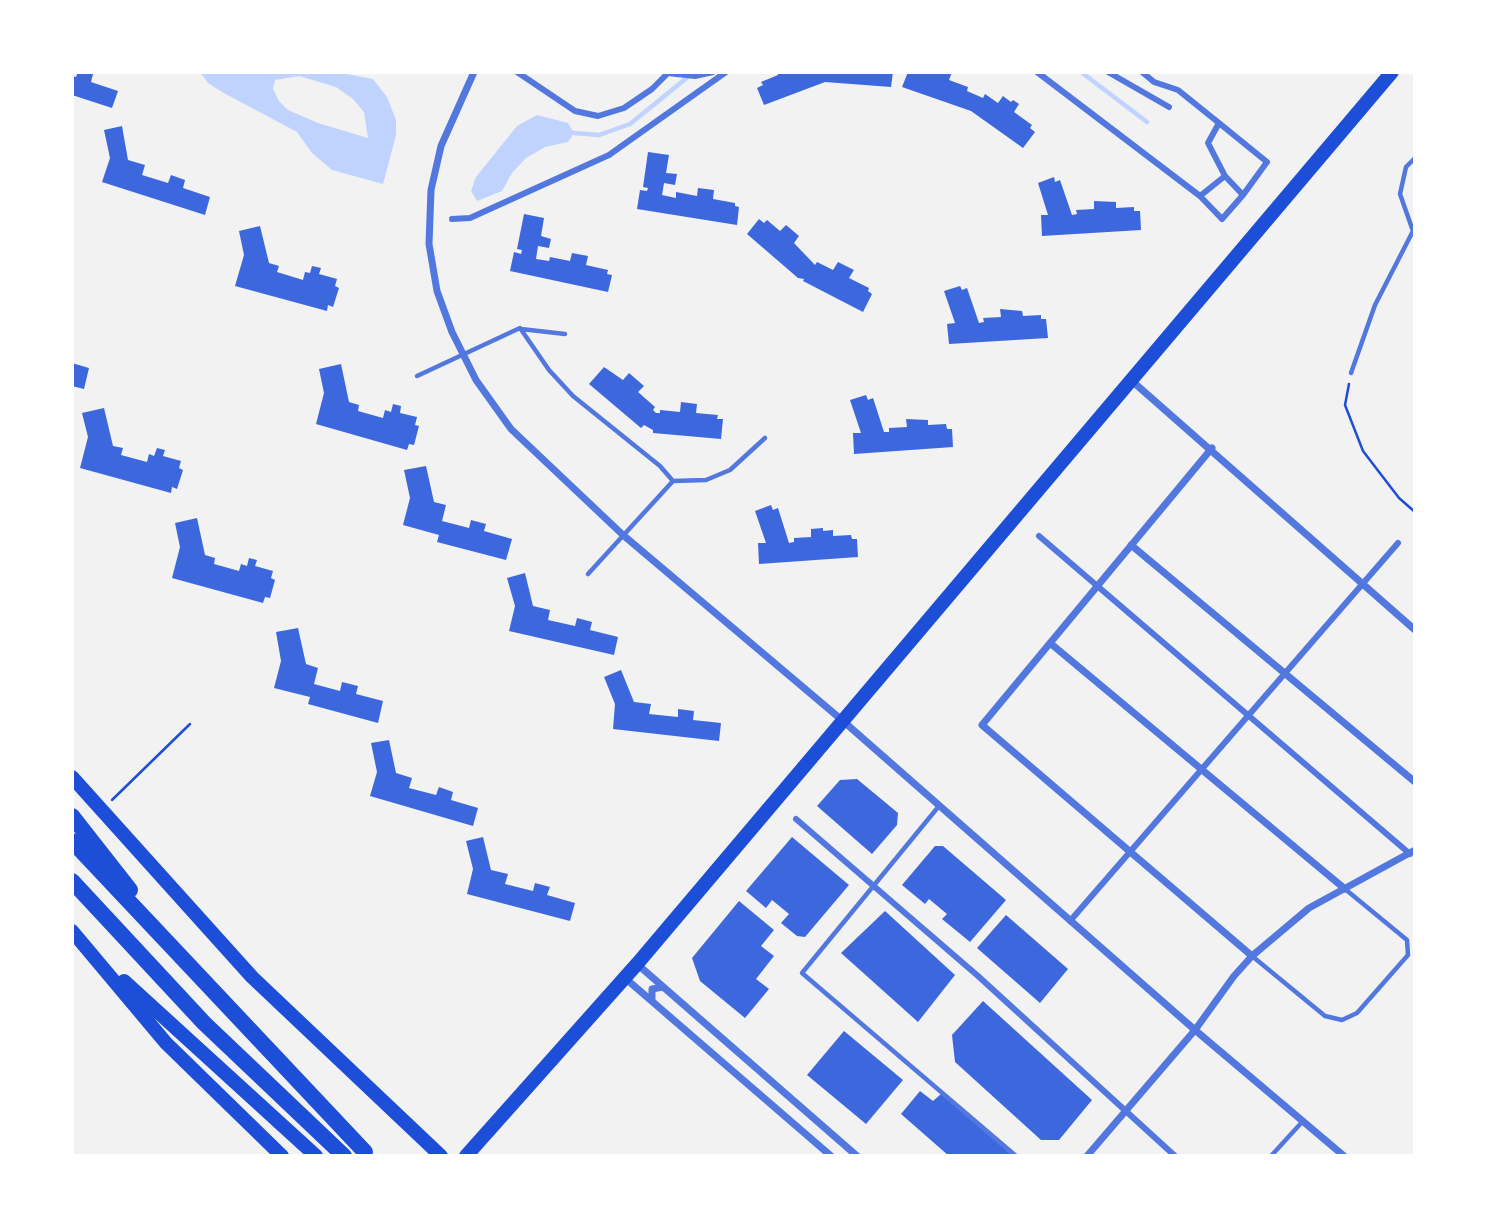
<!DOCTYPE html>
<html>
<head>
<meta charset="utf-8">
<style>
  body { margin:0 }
  #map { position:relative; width:1487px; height:1228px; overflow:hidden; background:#f2f2f2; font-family:Raleway,sans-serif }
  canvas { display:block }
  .frame { position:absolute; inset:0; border:74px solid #fff; pointer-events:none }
</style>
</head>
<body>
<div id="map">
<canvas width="1487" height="1228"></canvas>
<div class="frame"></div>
</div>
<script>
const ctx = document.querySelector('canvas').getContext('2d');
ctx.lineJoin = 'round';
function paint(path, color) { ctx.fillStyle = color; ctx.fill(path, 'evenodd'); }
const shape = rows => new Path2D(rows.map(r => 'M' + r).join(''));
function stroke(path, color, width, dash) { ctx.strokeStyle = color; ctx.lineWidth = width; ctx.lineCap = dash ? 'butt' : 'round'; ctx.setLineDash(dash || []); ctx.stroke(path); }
paint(shape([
  [200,72,336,72,373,79,387,97,396,120,396,135,383,184,332,170,312,153,297,132,222,92,208,83],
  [299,76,336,87,353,99,364,112,368,138,318,123,288,110,279,101,273,89,275,80],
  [537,115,568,123,574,133,568,142,545,147,526,158,512,173,502,191,477,201,471,191,476,177,517,126]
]), '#bfd3fe');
stroke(shape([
  [1081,72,1147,122],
  [574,133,599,135,630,124,694,72]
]), '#bfd3fe', 4.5);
paint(shape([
  [78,72,93,74,91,82,118,91,112,108,72,95,72,76,76,77],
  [777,72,893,72,891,87,825,82,764,105,757,88,763,85,761,82,778,75],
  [908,72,952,72,949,80,968,87,967,91,983,98,985,94,998,103,1003,96,1011,102,1013,100,1019,104,1014,112,1032,125,1030,128,1035,132,1023,148,971,111,902,87],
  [122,126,128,160,145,165,142,175,168,183,171,175,185,180,183,188,210,197,205,215,102,182,110,158,104,130],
  [648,152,669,155,666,173,677,174,675,185,664,183,662,195,676,198,676,192,697,196,698,188,714,190,713,199,735,203,735,206,739,207,737,225,637,209,640,190,647,191,648,188,643,187],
  [1054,177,1055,182,1060,180,1072,215,1077,214,1076,210,1094,209,1094,201,1116,202,1116,208,1134,207,1134,211,1140,211,1141,230,1042,236,1041,215,1048,215,1038,183],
  [524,214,544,218,541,236,551,239,549,248,538,246,536,259,549,261,550,257,570,261,572,253,588,256,586,265,608,270,607,274,612,275,608,292,510,271,514,252,521,254,522,250,517,249],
  [759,219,764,223,767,220,780,231,786,225,799,236,794,243,815,265,817,262,833,270,838,262,854,270,849,278,869,288,868,291,872,294,863,312,803,281,804,279,798,278,747,234],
  [260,226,269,263,279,266,277,272,303,280,305,272,310,273,312,266,321,268,319,274,337,279,335,286,339,288,333,307,328,305,327,311,235,286,244,255,239,231],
  [960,286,962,290,967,288,979,323,984,322,983,318,1001,317,1000,309,1022,311,1023,316,1041,315,1041,319,1046,319,1048,338,949,344,947,324,955,323,944,291],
  [72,363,89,368,84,389,72,386],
  [341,364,349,402,359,405,358,411,383,418,385,410,391,412,393,404,401,406,400,413,417,417,415,425,419,426,414,445,409,444,407,450,316,424,324,393,319,369],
  [604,367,623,380,629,373,644,386,638,392,655,407,653,410,656,413,660,413,660,410,680,412,681,402,697,404,696,413,718,415,717,419,723,419,721,439,653,433,653,430,644,425,641,428,589,384],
  [866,395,868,400,873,398,884,432,889,432,889,428,907,427,906,419,928,420,928,425,946,424,947,429,952,429,953,447,854,454,853,433,861,433,850,400],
  [104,408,113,446,123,448,121,455,147,462,149,454,154,456,157,448,165,450,163,456,181,461,179,468,183,470,177,489,172,487,171,493,80,468,88,437,82,413],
  [426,466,434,502,446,505,442,521,469,528,471,520,486,524,484,531,512,539,506,560,437,542,439,535,403,525,410,498,404,470],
  [771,505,773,510,778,508,789,543,794,542,794,538,811,537,811,529,823,528,823,531,833,530,833,536,851,535,852,539,857,539,858,557,759,564,758,543,766,543,755,511],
  [197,518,205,555,215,558,214,564,239,571,241,564,247,566,249,558,257,560,255,566,273,571,271,578,275,580,270,598,265,597,263,603,172,578,180,547,175,523],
  [525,573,533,606,550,610,548,620,575,626,577,618,592,622,590,630,618,637,614,655,509,631,515,606,507,578],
  [298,628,306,664,318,668,314,684,340,691,342,682,358,686,356,694,383,701,378,723,308,704,310,697,274,688,281,661,276,632],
  [621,670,634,702,651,704,649,714,678,717,678,709,694,711,693,720,721,723,719,741,613,729,615,704,604,677],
  [389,740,396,773,412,778,409,788,436,795,439,787,453,792,451,800,478,808,473,826,370,796,377,772,371,743],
  [857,779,898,813,897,825,872,854,817,806,840,780],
  [483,837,491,870,508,874,505,884,533,891,535,883,550,887,547,895,575,903,570,921,467,894,473,869,466,841],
  [792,837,849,885,805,937,797,936,781,923,789,914,772,900,766,908,746,891],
  [935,846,943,846,1006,900,970,942,942,919,947,914,929,899,925,904,902,885],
  [739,901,774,930,761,946,774,956,756,979,769,989,745,1018,700,981,692,958],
  [885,911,955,975,918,1022,841,953],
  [1006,915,1068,969,1040,1003,977,948],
  [983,1001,1092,1100,1059,1140,1041,1140,955,1062,952,1035],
  [844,1031,903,1080,866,1124,807,1075],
  [920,1091,933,1101,941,1094,1013,1156,949,1156,901,1114]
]), '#3d67dc');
stroke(shape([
  [1349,384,1345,405,1363,451,1399,498,1415,512],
  [112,800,190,724]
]), '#1d4ed8', 2.5);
stroke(shape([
  [521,329,565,334],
  [1351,373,1375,305,1413,231,1400,194,1406,167,1415,158],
  [417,376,520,328,549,370,573,396,660,466,673,481],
  [588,574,673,481,706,480,730,470,765,438],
  [939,806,802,973,1016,1156],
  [1252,956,1325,1016,1342,1020,1357,1013,1408,955,1407,940,1345,889],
  [1271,1156,1303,1121]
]), '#5277de', 4.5);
stroke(shape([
  [517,72,575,111,598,116,624,108,652,89,669,72],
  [1037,72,1200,196],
  [1108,72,1169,107],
  [1142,72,1154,82,1178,90,1219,123,1208,143,1225,176,1243,195,1222,219,1200,196,1225,176],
  [668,73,695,76,713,72],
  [1219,123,1267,162,1243,195],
  [452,219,470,218,609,155,726,72],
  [1039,536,1410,854],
  [796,819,978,976,1175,1156],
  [1070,921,1398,543]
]), '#5277de', 6);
stroke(shape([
  [474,72,441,146,431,190,429,244,437,291,452,332,476,380,511,429,623,535,843,721,1195,1030,1344,1156],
  [1132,381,1415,630],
  [1212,448,982,725,1252,956],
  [1131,545,1415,782],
  [1050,643,1345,889],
  [637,964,857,1156],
  [625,978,831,1156],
  [652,1001,652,989,663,987],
  [1087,1156,1195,1030,1234,976,1252,956,1309,908,1415,850]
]), '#5277de', 7);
stroke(shape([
  [72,777,252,977,441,1156],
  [72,931,166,1043,282,1156],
  [124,981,316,1156],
  [466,1156,637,964,1392,72]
]), '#1d4ed8', 14);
stroke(shape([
  [72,816,130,890],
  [72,841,365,1152],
  [72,881,204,1023,344,1156]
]), '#1d4ed8', 16);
</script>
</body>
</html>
